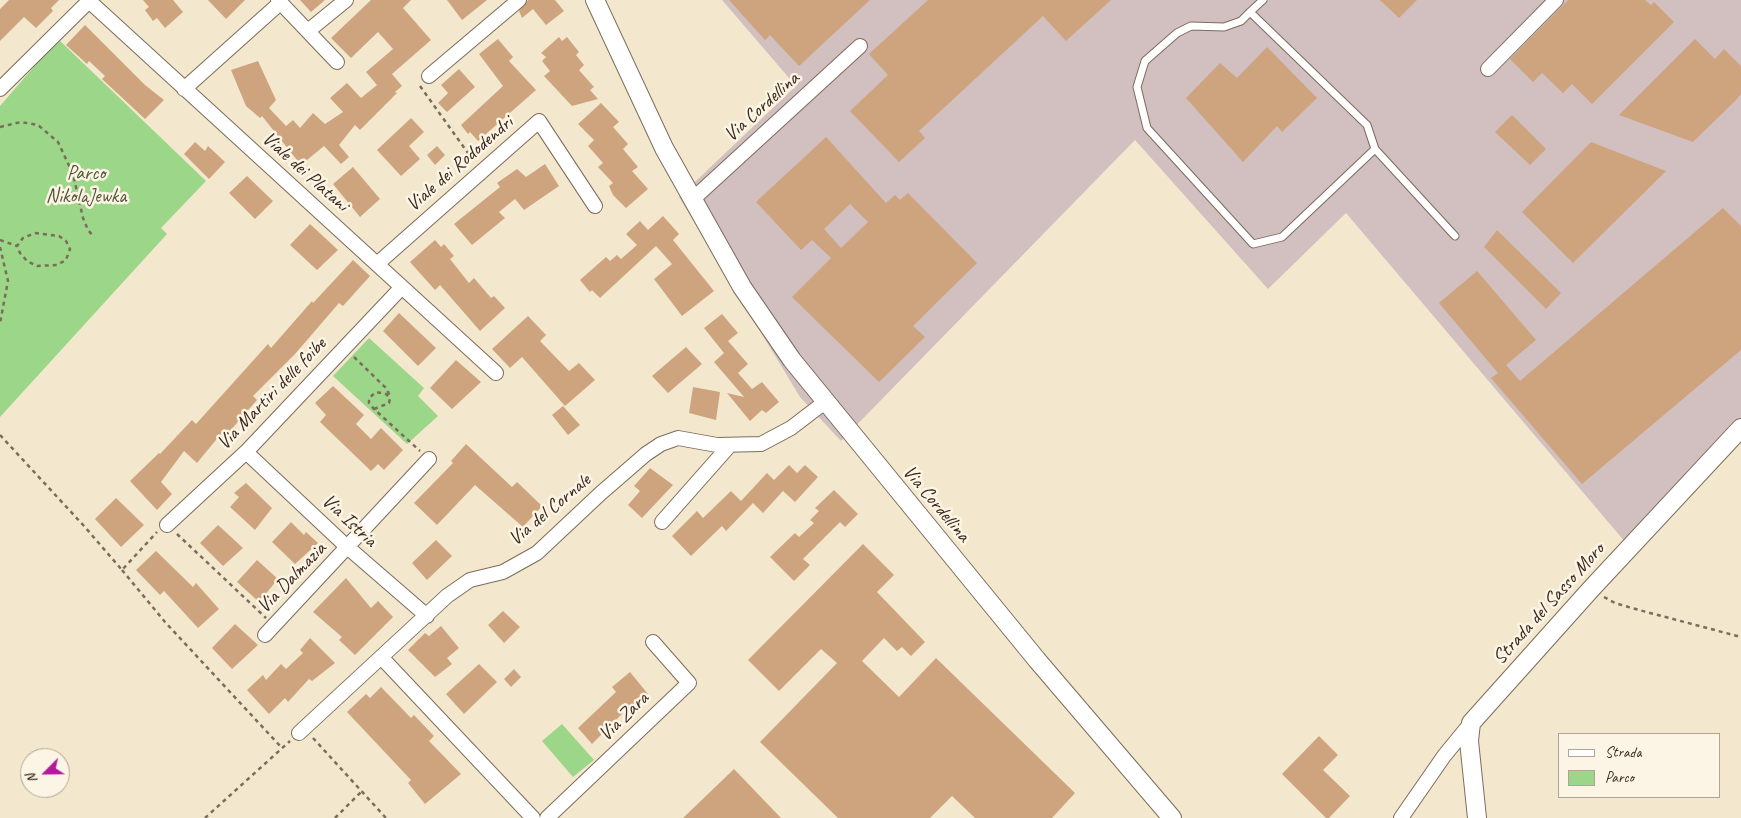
<!DOCTYPE html>
<html>
<head>
<meta charset="utf-8">
<style>
  body { margin:0 }
  #map { position:relative; width:1741px; height:818px; overflow:hidden; background:#f3e8cd; font-family:Caveat,sans-serif }
  canvas { display:block }
  .legend { position:absolute; left:1558px; top:733px; width:162px; height:65px; box-sizing:border-box; background:#fcf5e5; border:1px solid #afa495; margin:0; padding:6px 9px; list-style:none; font-size:15px; color:#3b2a1e }
  .legend li { display:flex; align-items:center; gap:10px; height:25px }
  .legend b { width:25px; border:1px solid #afa495 }
  .north { position:absolute; left:20px; top:748px; width:50px; height:50px; box-sizing:border-box; background:#fcf5e5; border:1px solid #afa495; border-radius:50%; rotate:247deg; font-size:14px; font-weight:700; line-height:20px; text-align:center; color:#3b2a1e }
  .north::after { content:''; display:block; margin:auto; width:18px; height:22px; background:#b5179e; clip-path:polygon(50% 0,100% 100%,50% 72%,0 100%) }
</style>
</head>
<body>
<div id="map">
<canvas width="1741" height="818"></canvas>
<ul class="legend">
<li><b style="height:6px;background:#fff"></b>Strada</li>
<li><b style="height:14px;background:#9cd689"></b>Parco</li>
</ul>
<div class="north">N</div>
</div>
<script>
const ctx = document.querySelector('canvas').getContext('2d');
ctx.lineJoin = 'round';
function paint(path, color) { ctx.fillStyle = color; ctx.fill(path, 'evenodd'); }
const shape = rows => new Path2D(rows.map(r => 'M' + r).join(''));
function stroke(path, color, width, dash) { ctx.strokeStyle = color; ctx.lineWidth = width; ctx.lineCap = dash ? 'butt' : 'round'; ctx.setLineDash(dash || []); ctx.stroke(path); }
function drawText(font, color, halo, rows, align = 'center') {
  ctx.font = font + ' Caveat,sans-serif'; ctx.lineWidth = 5; ctx.setLineDash([]); ctx.textBaseline = 'middle'; ctx.strokeStyle = halo; ctx.fillStyle = color; for (const [text, x, y, turn = 0] of rows) {
    ctx.save(); ctx.translate(x, y); ctx.rotate((+turn || 0) * Math.PI / 180); ctx.textAlign = isNaN(turn) ? turn : align; if (halo) ctx.strokeText(text, 0, 0); ctx.fillText(text, 0, 0); ctx.restore();
  }
}
paint(shape([
  [722,0,1741,0,1741,421,1626,543,1346,213,1268,289,1135,140,841,441,800,397,679,197,796,86]
]), '#d2bfc0');
paint(shape([
  [58,39,206,181,161,228,167,234,0,417,0,106],
  [369,338,424,388,418,396,438,416,407,444,333,376],
  [562,724,594,760,573,777,542,741]
]), '#9cd689');
paint(shape([
  [9,0,59,0,51,8,53,11,36,28,24,17,0,41,0,9],
  [143,0,173,0,183,12,165,28,157,18,153,21,145,10,149,7],
  [208,0,245,0,226,19],
  [300,0,325,0,311,12],
  [371,0,411,0,403,8,431,40,392,74,402,86,395,92,397,93,360,130,355,125,339,145,349,157,341,164,324,146,301,165,262,116,260,118,246,106,231,70,258,61,276,100,269,108,286,126,293,120,300,128,313,113,325,124,343,112,330,98,347,83,361,98,377,85,366,72,393,49,378,32,351,58,331,38],
  [447,0,487,0,462,20],
  [528,0,555,0,564,11,546,25,533,9,522,18,519,11],
  [729,0,870,0,799,66,770,35,765,40],
  [928,0,1111,0,1066,41,1043,16,919,131,925,138,899,162,850,111,888,75,869,54],
  [1380,0,1417,0,1399,18],
  [1568,0,1645,0,1651,5,1654,2,1674,22,1592,104,1572,84,1563,93,1542,73,1533,82,1510,59],
  [85,25,145,85,164,100,145,119,102,79,105,76,89,61,87,64,66,45],
  [559,37,562,41,567,37,579,52,576,55,584,65,579,70,594,87,590,90,598,99,572,106,544,76,550,71,542,61,546,57,541,53],
  [498,39,513,57,509,61,536,90,478,141,470,132,468,134,461,125,503,86,479,54],
  [1695,39,1715,59,1724,49,1741,66,1741,94,1735,101,1693,142,1619,115],
  [1267,47,1317,98,1282,132,1277,126,1243,162,1186,98,1220,63,1237,78],
  [459,69,475,87,447,112,438,103,448,93,441,85],
  [601,103,619,122,613,127,628,144,623,149,638,167,632,171,648,189,626,208,613,195,609,186,613,183,598,167,603,163,588,146,594,140,578,124],
  [1512,115,1546,149,1530,165,1495,132],
  [411,118,424,132,409,146,420,159,401,176,377,150],
  [826,137,886,203,895,195,900,200,908,193,977,263,913,326,925,337,879,382,792,297,831,258,812,240,801,250,756,202],
  [850,204,868,222,841,248,824,229],
  [195,142,205,151,208,146,225,162,209,179,184,154],
  [1591,142,1666,171,1573,263,1522,212],
  [437,146,445,155,435,165,427,155],
  [545,164,559,186,524,210,515,199,499,212,505,218,472,245,454,224,500,187,497,183,517,169,526,177],
  [353,167,380,199,360,217,333,184],
  [247,176,273,201,255,219,229,193],
  [1723,208,1741,226,1741,350,1582,484,1491,378,1498,373,1439,303,1477,271,1536,340,1506,365,1520,381],
  [663,216,679,234,673,240,714,291,682,316,654,279,672,264,656,246,600,298,592,290,590,292,580,280,606,257,610,261,617,255,621,259,637,245,626,234,640,221,648,230],
  [310,224,338,250,317,270,290,245],
  [1497,230,1561,293,1546,309,1484,247],
  [435,240,441,247,444,244,454,256,450,259,469,283,474,278,491,298,494,296,505,308,480,331,440,285,435,290,410,262],
  [353,260,370,276,343,306,339,303,295,354,253,396,257,400,229,432,225,429,197,463,184,451,161,482,172,494,157,510,130,481,159,453,160,454,192,420,196,424,268,344,271,348,312,301,313,303],
  [399,313,436,348,418,366,383,331],
  [722,314,738,333,728,341,748,364,738,373,752,389,762,382,779,402,766,413,762,410,750,421,727,393,744,397,714,362,724,353,704,328],
  [528,316,546,335,540,341,569,371,579,363,595,380,565,406,522,357,510,368,492,349],
  [686,347,702,364,668,393,652,376],
  [456,360,481,382,452,409,430,388],
  [333,386,364,415,356,424,371,439,381,428,403,450,384,470,378,464,371,471,320,422,326,415,315,403],
  [693,387,720,392,716,420,689,413],
  [563,406,580,425,568,435,552,415],
  [466,444,512,487,517,482,542,506,523,527,475,485,437,525,414,503,453,463,451,461],
  [789,465,797,473,805,465,818,477,795,502,783,491,763,513,753,503,726,531,722,526,691,556,672,536,697,511,703,518,731,491,741,501,767,473,774,480],
  [650,468,673,485,642,518,628,505,640,491,634,486],
  [246,483,272,508,255,530,230,507,239,497,234,493],
  [834,490,858,514,845,527,840,522,803,559,810,565,794,581,770,557,795,533,799,537,814,523,810,520,819,511,815,508],
  [116,498,144,525,121,547,95,519],
  [291,522,304,535,306,532,318,543,295,564,272,542],
  [218,525,243,548,223,566,200,543],
  [436,540,452,556,427,580,412,563],
  [863,544,894,575,877,592,925,642,911,656,902,647,897,651,884,638,862,661,899,697,936,658,1075,793,1052,818,975,818,952,796,930,818,838,818,760,742,837,663,821,649,779,691,748,660],
  [156,551,193,587,196,583,219,609,198,628,164,591,160,595,136,570],
  [257,560,278,579,259,602,237,582],
  [346,578,371,608,378,601,393,617,355,655,339,640,342,637,313,612],
  [503,611,520,627,504,643,488,625],
  [235,624,258,645,232,669,212,648],
  [441,626,459,648,447,658,452,664,435,677,408,650,425,633,429,636],
  [310,638,335,663,312,681,309,679,288,702,285,698,269,714,247,690,263,675,266,680,281,664,286,669,303,653,300,650],
  [479,664,497,682,464,714,446,694],
  [514,669,521,677,511,687,504,679],
  [630,672,648,694,630,709,629,707,592,744,578,728,616,692,612,687],
  [381,687,411,718,414,715,434,736,429,741,461,774,425,804,408,783,411,780,347,712,366,694,370,698],
  [1319,736,1338,755,1323,770,1350,796,1329,818,1326,818,1282,774],
  [734,769,781,818,683,818]
]), '#cea47f');
const service = shape([
  [1250,12,1367,125,1375,149,1282,237,1253,244,1147,128,1137,87,1145,61,1177,33,1191,26,1224,27,1241,21,1250,12,1263,0],
  [1375,149,1455,236]
]);
const minor = shape([
  [88,0,496,373],
  [278,0,337,62],
  [308,31,346,0],
  [1488,69,1556,0],
  [429,76,519,0],
  [0,89,90,0],
  [184,89,280,3],
  [693,199,860,46],
  [377,264,539,121,595,206],
  [246,452,345,545,427,616],
  [662,522,730,445],
  [167,525,246,452,402,287],
  [265,635,429,459],
  [382,658,533,818],
  [299,733,447,596,470,580,503,572,537,553,601,493,646,454,661,444,678,438,717,445,761,444,791,428,825,402],
  [547,818,689,683,653,642],
  [1401,818,1444,756,1471,723]
]);
const tertiary = shape([
  [595,0,664,148,742,287,792,360,1037,660,1172,818],
  [1477,818,1469,741,1471,723,1591,589,1741,428]
]);
stroke(service, '#7b6c5b', 9);
stroke(minor, '#7b6c5b', 16);
stroke(tertiary, '#7b6c5b', 20);
stroke(shape([
  [420,86,475,163],
  [0,127,21,122,38,125,58,142,73,174,83,218,88,230,94,237],
  [35,233,59,236,66,241,70,249,66,260,57,265,37,266,27,261,20,253,17,246,23,238,35,233],
  [0,240,17,246],
  [0,247,8,281,0,323],
  [354,357,387,389,390,397],
  [374,409,389,403,390,398,386,394,376,392,369,398,369,403,374,409,420,451],
  [0,435,84,526,122,570,157,532],
  [177,534,266,618],
  [122,570,165,622,282,748],
  [1604,597,1615,603,1639,610,1741,637],
  [313,738,386,818],
  [205,818,290,741],
  [335,818,362,791]
]), '#7b6c5b', 2.5, [4, 4]);
stroke(service, '#fff', 7);
stroke(minor, '#fff', 14);
stroke(tertiary, '#fff', 18);
drawText('20px', '#3b2a1e', '#fcf5e5', [
  ["Via Cordellina",762,107,-42],
  ["Viale dei Rododendri",460,164,-41],
  ["Viale dei Platani",305,172,42],
  ["Via Martiri delle foibe",272,394,-46],
  ["Via Cordellina",936,504,50],
  ["Via del Cornale",550,510,-40],
  ["Via Istria",349,521,43],
  ["Via Dalmazia",292,578,-46],
  ["Strada del Sasso Moro",1549,604,-48],
  ["Via Zara",624,717,-44]
]);
drawText('20px', '#535539', '#fcf5e5', [
  ["Parco",86,174],
  ["NikolaJewka",86,197]
]);
</script>
</body>
</html>
